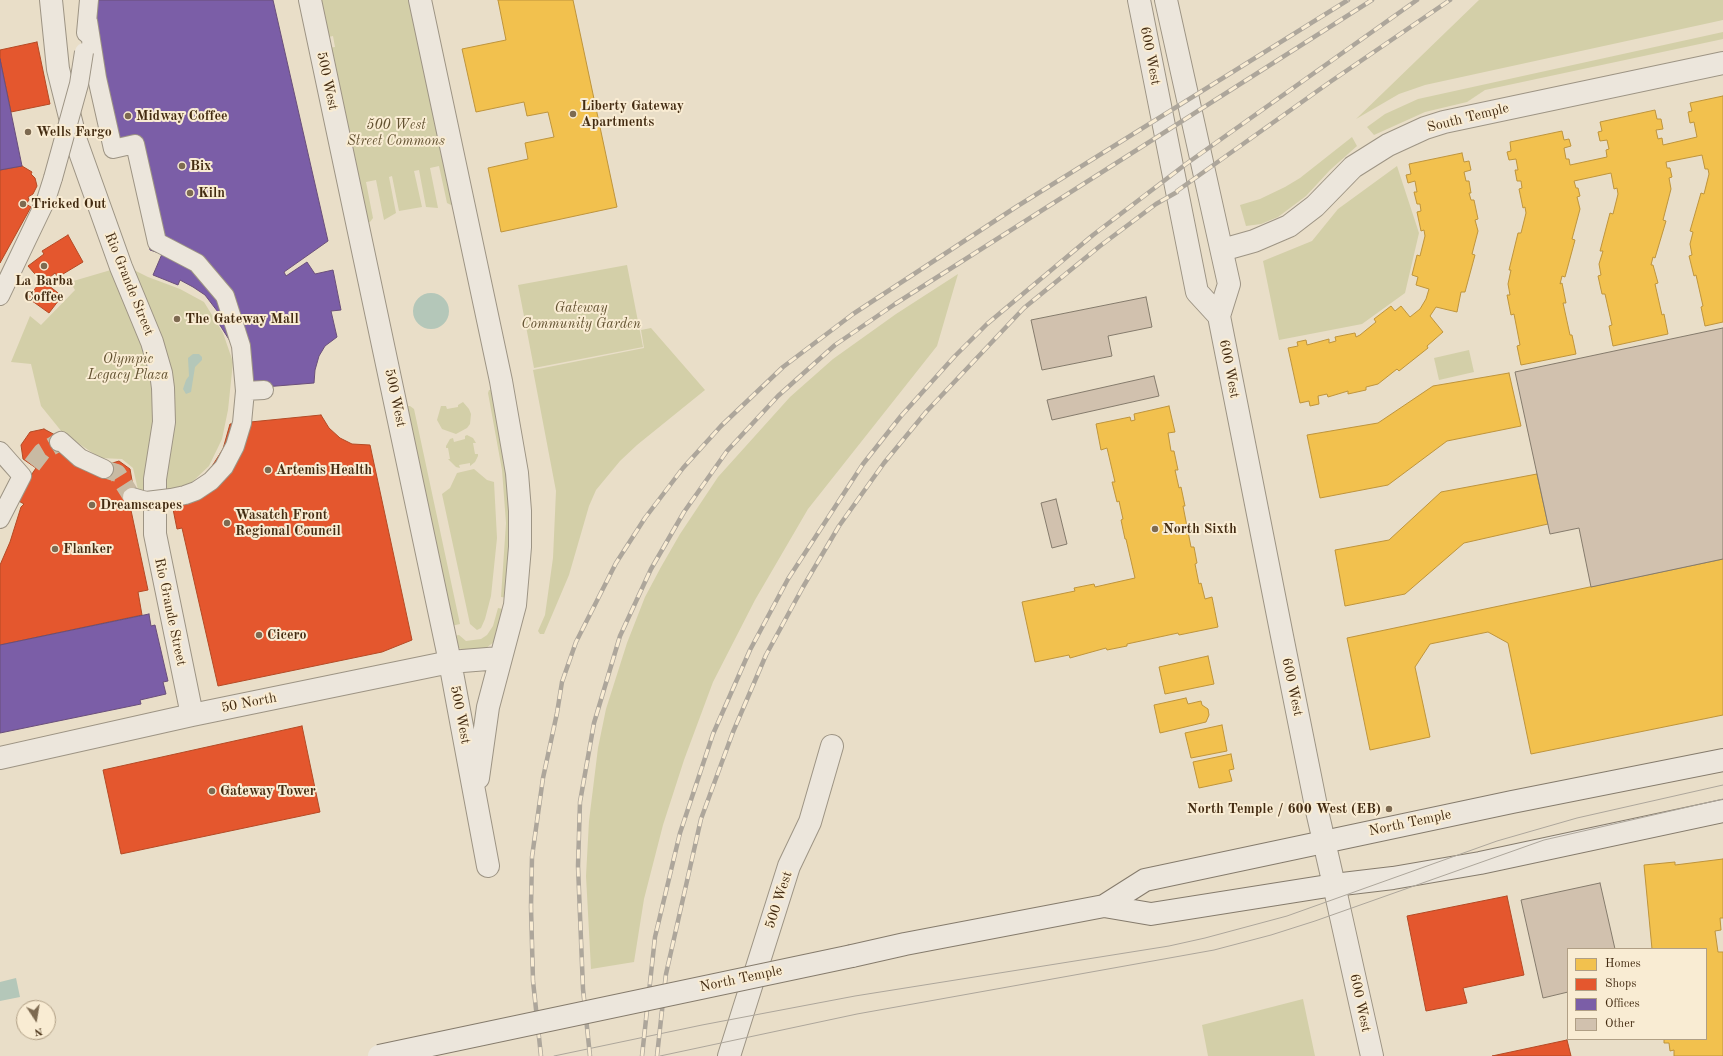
<!DOCTYPE html>
<html>
<head>
<meta charset="utf-8">
<style>
  body { margin:0 }
  #map { position:relative; width:1723px; height:1056px; overflow:hidden; background:#e9dec8; font-family:"Old Standard TT",serif }
  canvas { display:block }
  .legend { position:absolute; left:1567px; top:948px; width:140px; height:92px; box-sizing:border-box; background:#f9ecd3; border:1px solid #b09f85; margin:0; padding:5px 7px; list-style:none; font-size:12px; color:#432b11 }
  .legend li { display:flex; align-items:center; gap:8px; height:20px }
  .legend b { width:20px; border:1px solid #b09f85 }
  .north { position:absolute; left:16px; top:1000px; width:40px; height:40px; box-sizing:border-box; background:#f9ecd3; border:1px solid #b09f85; border-radius:50%; rotate:168deg; font-size:11px; font-weight:700; line-height:16px; text-align:center; color:#432b11 }
  .north::after { content:''; display:block; margin:auto; width:14px; height:18px; background:#7d6a51; clip-path:polygon(50% 0,100% 100%,50% 72%,0 100%) }
</style>
</head>
<body>
<div id="map">
<canvas width="1723" height="1056"></canvas>
<ul class="legend">
<li><b style="height:11px;background:#f2c14e"></b>Homes</li>
<li><b style="height:11px;background:#e4572e"></b>Shops</li>
<li><b style="height:11px;background:#7b5ea7"></b>Offices</li>
<li><b style="height:11px;background:#d1c1ae"></b>Other</li>
</ul>
<div class="north">N</div>
</div>
<script>
const ctx = document.querySelector('canvas').getContext('2d');
ctx.lineJoin = 'round';
function paint(path, color) { ctx.fillStyle = color; ctx.fill(path, 'evenodd'); }
const shape = rows => new Path2D(rows.map(r => 'M' + r).join(''));
function stroke(path, color, width, dash) { ctx.strokeStyle = color; ctx.lineWidth = width; ctx.lineCap = dash ? 'butt' : 'round'; ctx.setLineDash(dash || []); ctx.stroke(path); }
function drawText(font, color, halo, rows, align = 'center') {
  ctx.font = font + ' "Old Standard TT",serif'; ctx.lineWidth = 4; ctx.setLineDash([]); ctx.textBaseline = 'middle'; ctx.strokeStyle = halo; ctx.fillStyle = color; for (const [text, x, y, turn = 0] of rows) {
    ctx.save(); ctx.translate(x, y); ctx.rotate((+turn || 0) * Math.PI / 180); ctx.textAlign = isNaN(turn) ? turn : align; if (halo) ctx.strokeText(text, 0, 0); ctx.fillText(text, 0, 0); ctx.restore();
  }
}
paint(shape([
  [317,0,413,0,412,18,415,29,419,29,457,205,451,205,447,203,439,166,430,168,438,208,426,207,419,170,414,171,422,207,399,211,392,176,389,177,396,213,384,220,376,180,366,182,373,218,370,222,365,224,328,48,335,47,333,36,325,38],
  [1479,0,1723,0,1723,20,1425,85,1399,94,1356,119],
  [1723,32,1723,39,1485,90,1467,102,1425,112,1374,135,1367,127,1385,114,1418,99],
  [1352,137,1357,146,1330,170,1306,196,1278,217,1261,224,1246,226,1240,205,1260,199,1285,187,1300,178],
  [1397,166,1419,233,1405,293,1362,324,1279,340,1263,261,1312,241,1338,209],
  [627,265,643,347,534,368,518,285],
  [121,267,128,267,148,277,180,289,204,302,223,333,233,362,228,410,222,439,209,466,190,484,154,494,138,490,133,468,122,459,100,458,62,432,41,406,31,364,11,362,30,316,41,325,75,290,70,282],
  [958,274,937,346,808,509,755,600,713,682,684,760,663,825,644,899,634,962,591,969,586,876,589,821,598,748,606,709,627,643,645,597,661,567,680,534,718,477,790,397,833,359,896,314],
  [651,328,705,390,637,445,620,461,596,490,589,506,569,575,544,634,540,634,538,631,545,615,553,558,556,491,533,370,644,348,641,330],
  [1469,350,1474,372,1439,380,1434,358],
  [496,389,512,470,509,598,501,597,506,523,502,470,488,393,489,390],
  [463,402,469,409,471,414,470,424,467,428,456,434,442,429,437,420,441,406,446,406,447,409,458,407,458,405],
  [404,406,410,406,414,409,460,624,451,626],
  [467,435,473,438,476,443,473,443,475,454,478,454,478,456,475,462,470,466,470,463,459,465,460,468,456,467,448,459,450,459,448,448,446,448,446,446,450,439,453,438,454,442,465,439,465,436],
  [474,469,487,480,494,482,497,538,491,596,485,619,481,628,477,630,470,624,442,494,450,488,457,473],
  [498,608,507,610,494,642,486,648,465,651,459,648,454,642,453,636,459,635,466,641,481,639,487,635,493,626],
  [1303,999,1315,1056,1208,1056,1202,1025]
]), '#d3cfa8');
paint(shape([
  '413 311a18 18 0 1 1 36 0a18 18 0 1 1-36 0Z',
  [193,354,199,354,202,357,202,360,195,367,191,392,186,394,183,389,186,380,189,376,188,358],
  [16,978,20,997,0,1001,0,982]
]), '#b4c7b9');
const homes = shape([
  [498,0,573,0,617,207,501,232,488,168,528,159,525,143,554,137,548,112,527,116,524,102,476,112,462,49,506,40,498,0],
  [1723,96,1723,322,1705,326,1701,307,1703,306,1696,275,1694,276,1689,256,1692,255,1690,244,1693,232,1690,231,1701,193,1704,194,1709,174,1708,169,1705,169,1702,155,1666,162,1667,168,1670,168,1672,177,1669,178,1671,189,1663,220,1666,221,1655,258,1653,257,1651,265,1653,265,1658,283,1655,284,1662,315,1664,314,1668,334,1613,346,1609,326,1612,325,1605,294,1602,294,1598,276,1601,275,1599,264,1603,251,1600,251,1610,213,1613,214,1618,194,1617,188,1614,189,1611,173,1574,181,1576,188,1578,188,1580,196,1577,197,1580,209,1572,239,1575,240,1565,277,1562,276,1560,284,1562,283,1566,303,1563,303,1570,335,1572,335,1576,354,1521,365,1517,346,1520,345,1514,314,1511,315,1507,295,1510,295,1508,284,1511,270,1509,270,1518,233,1521,233,1526,213,1525,207,1523,208,1519,189,1522,188,1521,181,1517,181,1515,170,1518,170,1516,159,1509,160,1507,152,1511,151,1510,142,1562,131,1564,140,1569,139,1571,146,1564,148,1566,159,1569,159,1570,165,1607,157,1606,150,1609,149,1607,140,1600,141,1598,132,1602,131,1600,122,1655,110,1657,119,1661,119,1663,129,1656,130,1658,139,1662,138,1663,145,1697,137,1694,122,1690,123,1688,112,1692,111,1690,103,1723,96],
  [1462,153,1464,162,1469,161,1471,170,1464,172,1466,181,1469,181,1471,193,1469,193,1471,200,1474,200,1478,219,1475,220,1478,231,1472,254,1475,255,1465,292,1461,292,1457,312,1436,307,1430,316,1443,332,1427,346,1428,348,1399,371,1397,369,1378,384,1366,387,1366,390,1348,394,1348,391,1328,397,1327,394,1318,396,1319,404,1310,406,1309,401,1300,403,1288,348,1298,346,1297,342,1306,340,1307,345,1329,339,1329,343,1336,341,1335,337,1355,333,1356,337,1360,335,1376,322,1374,319,1391,306,1395,311,1401,306,1410,317,1420,309,1426,299,1429,289,1416,285,1418,277,1412,275,1417,255,1420,256,1425,236,1424,230,1421,231,1417,212,1421,211,1420,204,1417,204,1414,192,1417,192,1415,181,1408,183,1406,175,1411,174,1409,164,1462,153],
  [1509,373,1521,426,1447,441,1388,485,1320,498,1307,435,1378,423,1433,386,1509,373],
  [1169,406,1175,432,1168,433,1171,451,1174,451,1178,470,1175,470,1179,488,1181,487,1185,506,1183,506,1191,547,1194,547,1197,563,1195,564,1199,584,1201,583,1205,599,1212,597,1218,627,1179,635,1178,633,1127,644,1127,646,1107,650,1106,648,1070,658,1069,655,1035,662,1022,602,1075,591,1074,588,1094,584,1095,587,1135,578,1126,539,1125,539,1121,520,1123,519,1119,501,1117,502,1112,482,1115,482,1107,448,1101,450,1096,424,1130,417,1131,421,1135,420,1134,414,1169,406],
  [1537,474,1548,524,1464,543,1405,594,1345,606,1335,550,1389,540,1441,492,1537,474],
  [1723,559,1723,715,1531,754,1508,643,1488,632,1430,644,1415,667,1430,737,1370,750,1347,638,1723,559],
  [1208,656,1214,684,1165,694,1159,667,1208,656],
  [1186,698,1188,704,1201,701,1202,705,1208,709,1209,715,1206,722,1160,733,1154,705,1186,698],
  [1222,725,1227,751,1191,758,1185,733,1222,725],
  [1231,754,1234,769,1229,770,1232,781,1199,788,1193,762,1231,754],
  [1723,859,1723,918,1720,918,1721,930,1715,931,1718,952,1723,952,1723,1056,1674,1056,1674,1050,1670,1051,1669,1043,1664,1043,1664,1039,1706,1039,1706,949,1652,949,1644,865,1675,862,1675,865,1723,859]
]);
paint(homes, '#f2c14e');
stroke(homes, '#be943c', 1);
const shops = shape([
  [37,42,50,104,11,112,0,59,0,50,37,42],
  [22,166,32,172,31,174,35,178,37,186,33,194,28,197,29,200,26,204,31,207,0,263,0,170,22,166],
  [68,235,83,262,58,277,55,273,44,282,62,296,49,313,28,298,41,281,28,266,44,254,42,251,68,235],
  [321,415,329,428,340,438,352,444,370,445,412,640,382,652,218,686,182,528,177,529,172,504,209,471,223,449,230,424,321,415],
  [44,429,57,436,75,449,106,465,119,461,130,469,134,492,129,501,148,590,138,592,142,615,0,645,0,565,10,542,21,507,24,504,15,499,36,468,23,459,21,445,30,432,44,429],
  [302,726,320,812,121,854,103,770,302,726],
  [1507,896,1524,975,1463,988,1467,1003,1426,1011,1407,916,1507,896],
  [1567,1040,1571,1056,1492,1056,1567,1040]
]);
paint(shops, '#e4572e');
stroke(shops, '#b44a25', 1);
const offices = shape([
  [81,0,273,0,328,241,284,272,286,276,307,262,315,274,333,270,341,310,331,311,337,337,325,346,319,356,315,370,314,383,264,387,237,397,237,352,216,319,221,316,205,295,193,287,180,280,178,285,153,275,162,254,150,250,130,150,107,155,90,80,81,0],
  [0,59,22,166,0,170,0,59],
  [149,614,151,626,155,625,168,681,163,682,166,694,140,700,141,704,0,733,0,645,149,614]
]);
paint(offices, '#7b5ea7');
stroke(offices, '#6a4f7a', 1);
const building = shape([
  [1146,297,1152,327,1108,336,1112,356,1042,370,1031,320,1146,297],
  [1723,328,1723,559,1591,587,1579,528,1550,534,1515,372,1723,328],
  [1154,376,1159,396,1052,420,1047,400,1154,376],
  [1056,499,1067,544,1052,548,1041,503,1056,499],
  [1600,883,1615,949,1568,949,1568,992,1543,998,1521,900,1600,883]
]);
paint(building, '#d1c1ae');
stroke(building, '#857b6c', 1);
stroke(shape([
  [32,465,42,452,59,442],
  [104,469,117,473,132,497]
]), '#c8baa3', 18, [18, 9]);
const pedestrian = shape([
  [88,21,97,78,113,149,135,144,157,242,197,263,225,296,241,346,245,391,242,423,235,446,224,467,211,481,196,491,185,495,171,498],
  [86,33,89,0],
  [0,296,46,200,53,178],
  [245,391,264,390],
  [59,442,61,441,80,458,104,469],
  [0,451,22,476,0,519]
]);
const minor = shape([
  [51,0,58,69,76,141,121,267,152,342,161,373,163,388,164,422,155,479,155,534,192,715],
  [310,0,450,662,488,866],
  [420,0,501,381,517,473,520,511,520,547,515,605,488,707,478,778],
  [1222,250,1254,241,1289,226,1315,206,1353,167,1388,145,1425,128,1444,122,1723,63],
  [0,758,192,715,450,662,500,658],
  [1334,885,1372,1056],
  [729,1056,789,866,810,822,832,746]
]);
const tertiary = shape([
  [1139,0,1197,292,1219,316],
  [1166,0,1229,284,1219,316,1282,636,1317,811,1334,885]
]);
const secondary = shape([
  [1104,906,1145,880,1512,802,1723,760],
  [852,956,905,944,1104,906,1151,914,1334,885,1393,878,1480,863,1723,811]
]);
stroke(pedestrian, '#9d9484', 20);
stroke(minor, '#9d9484', 24);
stroke(tertiary, '#9d9484', 24);
stroke(secondary, '#857b6c', 24);
stroke(pedestrian, '#ece6dc', 18);
stroke(minor, '#ece6dc', 22);
stroke(tertiary, '#ece6dc', 22);
stroke(secondary, '#ece6dc', 22);
stroke(shape([
  [554,1056,702,1025,855,996,1169,946,1205,938,1287,916,1497,841,1577,818,1723,785],
  [660,1056,857,1014,1214,950,1271,935,1315,921,1544,840,1723,799]
]), '#ada69b', 1);
const rail = shape([
  [541,1056,533,981,531,907,532,857,543,778,557,713,562,682,576,642,616,563,645,518,683,468,721,426,783,367,853,314,1016,207,1348,0],
  [590,1056,583,989,578,866,580,802,594,723,620,636,651,569,684,512,727,451,778,396,835,345,895,304,1372,0],
  [642,1056,655,937,680,833,713,734,750,650,788,579,863,464,901,416,954,357,987,324,1093,235,1186,164,1417,0],
  [657,1056,666,974,701,819,733,732,766,655,803,587,839,526,884,463,926,412,1024,308,1100,246,1156,204,1177,192,1177,191,1330,82,1450,0]
]);
stroke(rail, '#ada69b', 4.5);
stroke(rail, '#f9ecd3', 3, [9]);
const pedestrianBridge = shape([
  [53,178,79,84,84,52],
  [132,497,146,501,171,498]
]);
const secondaryBridge = shape([
  [379,1056,852,956]
]);
stroke(pedestrianBridge, '#9d9484', 20, []);
stroke(secondaryBridge, '#857b6c', 24, []);
stroke(pedestrianBridge, '#ece6dc', 18);
stroke(secondaryBridge, '#ece6dc', 22);
for (const [x, y, r, color] of [
  [573,114,4,"#7d6a51"],
  [128,116,4,"#7d6a51"],
  [28,132,4,"#7d6a51"],
  [182,166,4,"#7d6a51"],
  [190,193,4,"#7d6a51"],
  [23,204,4,"#7d6a51"],
  [44,266,4,"#7d6a51"],
  [177,319,4,"#7d6a51"],
  [268,470,4,"#7d6a51"],
  [92,505,4,"#7d6a51"],
  [227,523,4,"#7d6a51"],
  [1155,529,4,"#7d6a51"],
  [55,549,4,"#7d6a51"],
  [259,635,4,"#7d6a51"],
  [212,791,4,"#7d6a51"],
  [1389,809,4,"#7d6a51"]
]) { const dot = new Path2D(); dot.arc(x, y, r, 0, 2 * Math.PI); ctx.fillStyle = color; ctx.fill(dot); stroke(dot, '#f9ecd3', 1.5); }
drawText('14px', '#432b11', '#f9ecd3', [
  ["600 West",1150,56,79],
  ["500 West",327,81,78],
  ["South Temple",1468,118,-14],
  ["Rio Grande Street",129,284,68],
  ["600 West",1229,369,79],
  ["500 West",395,398,78],
  ["Rio Grande Street",170,612,78],
  ["600 West",1292,687,78],
  ["50 North",249,703,-11],
  ["500 West",460,715,79],
  ["North Temple",1410,823,-12],
  ["500 West",779,900,-72],
  ["North Temple",741,979,-12],
  ["600 West",1360,1003,78]
]);
drawText('bold 14px', '#432b11', '#f9ecd3', [
  ["Liberty Gateway",581,106],
  ["Apartments",581,122],
  ["Midway Coffee",136,116],
  ["Wells Fargo",36,132],
  ["Bix",190,166],
  ["Kiln",198,193],
  ["Tricked Out",31,204],
  ["La Barba",44,281,"center"],
  ["Coffee",44,297,"center"],
  ["The Gateway Mall",185,319],
  ["Artemis Health",276,470],
  ["Dreamscapes",100,505],
  ["Wasatch Front",235,515],
  ["Regional Council",235,531],
  ["North Sixth",1163,529],
  ["Flanker",63,549],
  ["Cicero",267,635],
  ["Gateway Tower",220,791],
  ["North Temple / 600 West (EB)",1381,809,"right"]
], 'left');
drawText('italic 14px', '#625130', '#f9ecd3', [
  ["500 West",396,125],
  ["Street Commons",396,141],
  ["Gateway",581,308],
  ["Community Garden",581,324],
  ["Olympic",128,359],
  ["Legacy Plaza",128,375]
]);
</script>
</body>
</html>
